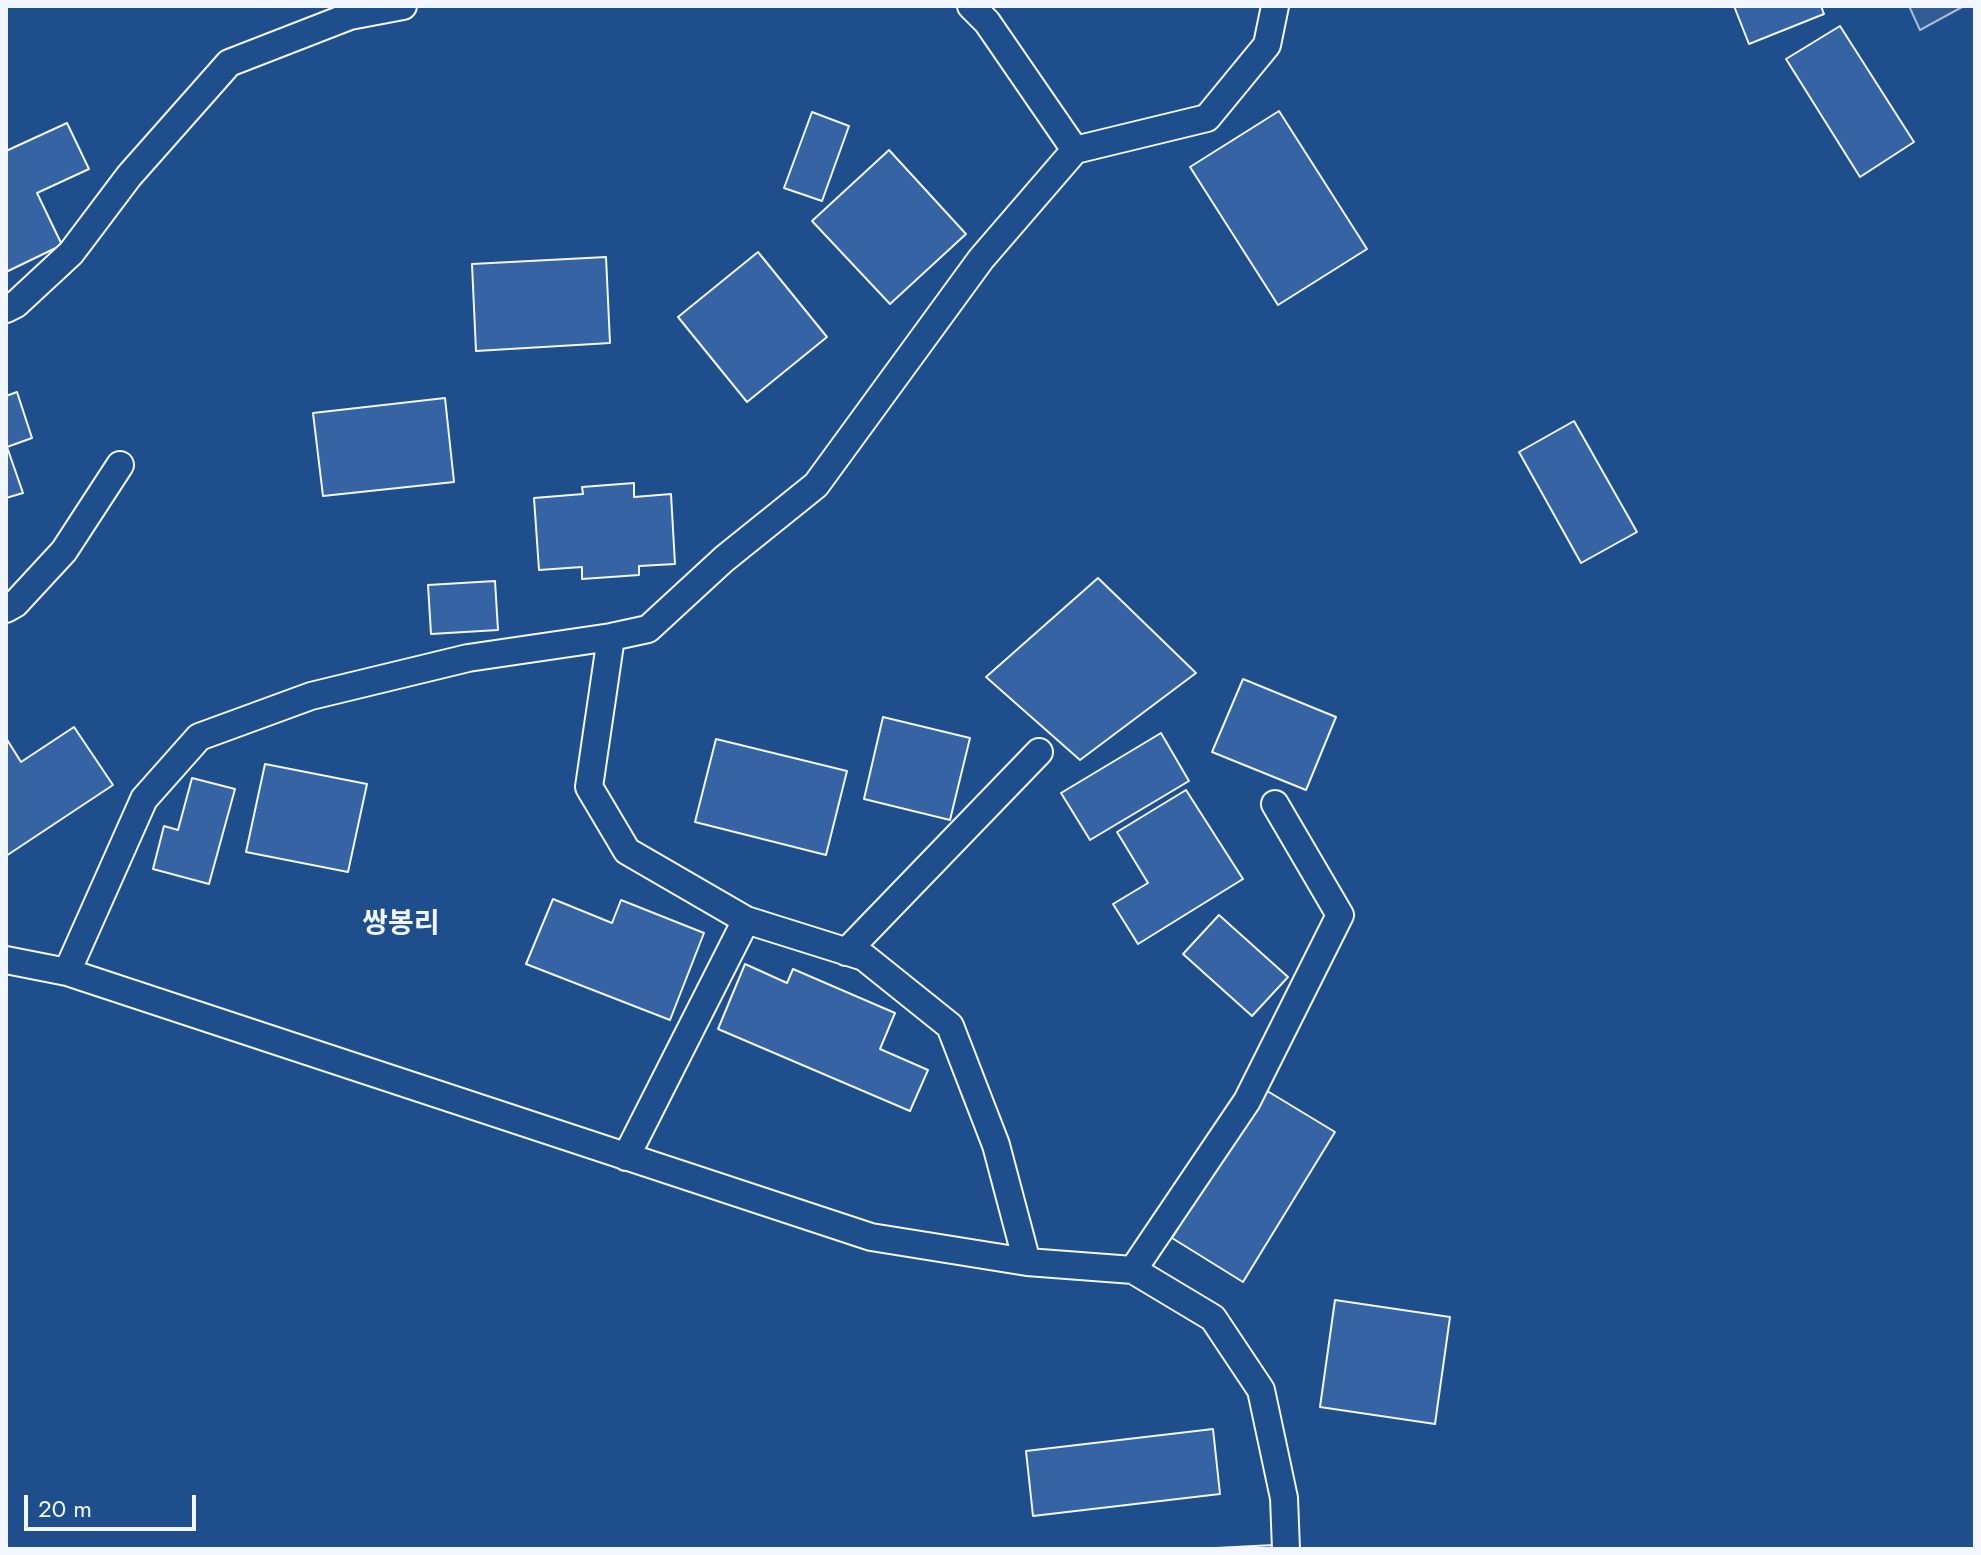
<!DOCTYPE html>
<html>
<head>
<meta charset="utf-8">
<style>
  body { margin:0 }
  #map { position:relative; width:1981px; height:1555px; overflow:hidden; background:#1f4e8c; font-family:Jost,sans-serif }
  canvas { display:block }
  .frame { position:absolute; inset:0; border:8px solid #f2f6ff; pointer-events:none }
  .scale { position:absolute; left:24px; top:1495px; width:172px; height:36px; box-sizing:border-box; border:4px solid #f2f6ff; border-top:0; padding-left:10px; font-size:24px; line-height:28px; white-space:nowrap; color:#f2f6ff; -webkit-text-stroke:6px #1f4e8c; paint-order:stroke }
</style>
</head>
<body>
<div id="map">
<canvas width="1981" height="1555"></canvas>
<div class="frame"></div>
<div class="scale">20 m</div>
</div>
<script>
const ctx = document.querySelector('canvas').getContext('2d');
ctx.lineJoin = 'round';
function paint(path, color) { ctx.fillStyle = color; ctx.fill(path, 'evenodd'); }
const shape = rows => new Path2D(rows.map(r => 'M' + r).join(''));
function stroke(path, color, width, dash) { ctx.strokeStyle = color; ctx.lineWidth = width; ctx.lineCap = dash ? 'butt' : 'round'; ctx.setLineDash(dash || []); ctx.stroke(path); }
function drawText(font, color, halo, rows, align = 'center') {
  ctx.font = font + ' Jost,"Noto Sans KR",sans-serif'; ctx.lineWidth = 6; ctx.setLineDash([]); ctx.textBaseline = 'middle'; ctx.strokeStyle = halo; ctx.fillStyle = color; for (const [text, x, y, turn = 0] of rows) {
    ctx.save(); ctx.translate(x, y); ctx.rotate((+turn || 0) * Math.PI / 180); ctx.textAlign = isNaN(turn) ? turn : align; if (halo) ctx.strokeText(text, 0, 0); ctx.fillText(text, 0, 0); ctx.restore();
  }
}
const parking = shape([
  [1909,6,1964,6,1920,30,1909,6]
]);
paint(parking, '#305b95');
stroke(parking, '#a8bbd7', 2);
const building = shape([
  [1734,6,1821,6,1824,14,1749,44,1734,6],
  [1840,26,1914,142,1860,177,1786,59,1840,26],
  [1279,111,1367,249,1278,305,1190,167,1279,111],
  [812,112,849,126,822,201,784,188,812,112],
  [67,123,89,169,37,193,62,245,6,272,6,151,67,123],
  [889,150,966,234,890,304,812,221,889,150],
  [758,252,827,337,747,402,678,317,758,252],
  [606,257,610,343,476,351,472,264,606,257],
  [17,392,32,438,7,447,23,493,6,498,6,396,17,392],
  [445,398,454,482,323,496,313,413,445,398],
  [1574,421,1637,532,1581,563,1519,452,1574,421],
  [634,483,634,497,671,494,675,564,639,566,639,575,582,579,582,567,539,570,534,498,583,494,582,487,634,483],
  [1098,578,1196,673,1080,760,986,677,1098,578],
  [495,581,498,630,431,634,428,585,495,581],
  [1243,679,1336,717,1306,790,1212,752,1243,679],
  [883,717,970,738,950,820,864,799,883,717],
  [74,727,113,785,6,856,6,738,21,762,74,727],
  [1161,733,1189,781,1090,840,1061,793,1161,733],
  [716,739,847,771,826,855,695,822,716,739],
  [265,764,367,784,348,872,246,852,265,764],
  [192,778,235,789,209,884,153,869,164,826,178,830,192,778],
  [1186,790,1243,879,1138,944,1113,904,1148,883,1117,832,1186,790],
  [553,899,612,923,621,900,704,933,670,1020,526,964,553,899],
  [1219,915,1288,977,1252,1016,1183,954,1219,915],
  [745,964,787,983,793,969,895,1013,880,1049,928,1070,910,1111,718,1029,745,964],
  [1264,1089,1335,1132,1243,1282,1172,1238,1264,1089],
  [1335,1300,1450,1317,1435,1424,1320,1407,1335,1300],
  [1213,1429,1220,1494,1033,1516,1026,1451,1213,1429],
  [1274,1545,1275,1549,1196,1549,1274,1545]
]);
paint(building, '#3563a3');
stroke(building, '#f2f6ff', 2);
const service = shape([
  [971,6,987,22,1075,150],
  [6,309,16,304,71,253,129,176,229,63,350,16,403,6],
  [6,609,15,604,64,551,120,465],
  [611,637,589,787,627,851,746,920,864,957,950,1026,996,1145,1027,1262],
  [846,952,1039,752],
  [6,960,67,972,871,1237,1027,1262,1133,1270,1213,1318,1261,1390,1284,1498,1286,1549],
  [67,972,144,799,199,737,311,696,468,658,611,637,648,629,724,559,816,485,981,259,1075,150,1207,118,1267,45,1275,6],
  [626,1157,746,920],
  [1133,1270,1247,1101,1340,915,1275,804]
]);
stroke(service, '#f2f6ff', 30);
stroke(service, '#1f4e8c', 26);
drawText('bold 28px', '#f2f6ff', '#1f4e8c', [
  ["쌍봉리",401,925]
]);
</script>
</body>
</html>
